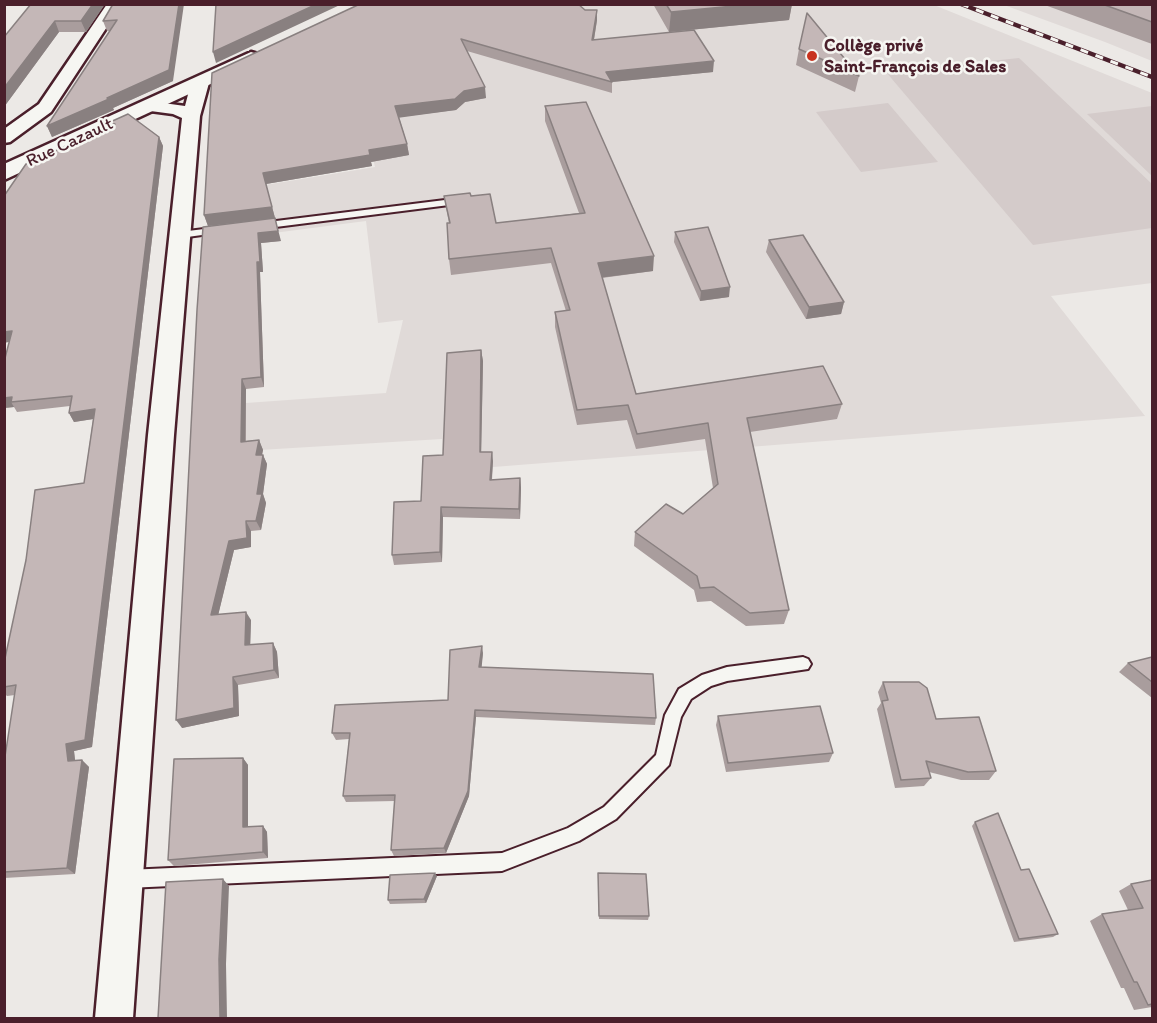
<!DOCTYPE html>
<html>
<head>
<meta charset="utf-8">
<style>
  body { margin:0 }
  #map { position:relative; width:1157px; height:1023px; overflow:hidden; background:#ece9e6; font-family:Itim,sans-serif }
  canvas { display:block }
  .frame { position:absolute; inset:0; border:6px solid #4a1f2b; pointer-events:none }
</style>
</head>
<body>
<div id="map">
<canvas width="1157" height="1023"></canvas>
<div class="frame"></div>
</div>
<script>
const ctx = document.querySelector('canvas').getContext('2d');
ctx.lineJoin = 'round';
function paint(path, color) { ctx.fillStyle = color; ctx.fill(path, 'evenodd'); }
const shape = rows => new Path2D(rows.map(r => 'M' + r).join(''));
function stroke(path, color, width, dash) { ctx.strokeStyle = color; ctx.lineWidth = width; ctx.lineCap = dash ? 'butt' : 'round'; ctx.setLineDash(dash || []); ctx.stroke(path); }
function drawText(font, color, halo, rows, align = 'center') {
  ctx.font = font + ' Itim,sans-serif'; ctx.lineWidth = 5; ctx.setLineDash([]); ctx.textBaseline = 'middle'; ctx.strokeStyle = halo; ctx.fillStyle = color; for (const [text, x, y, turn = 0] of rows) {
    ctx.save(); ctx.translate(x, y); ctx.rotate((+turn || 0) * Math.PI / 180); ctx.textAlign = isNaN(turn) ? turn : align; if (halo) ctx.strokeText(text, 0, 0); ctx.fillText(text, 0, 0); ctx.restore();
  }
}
paint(shape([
  [513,5,934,5,1152,93,1152,283,1051,296,1145,416,442,471,442,439,243,451,197,409,246,403,386,393,403,320,378,323,366,221,235,238,235,221,210,194,375,167,354,82],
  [1004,5,1152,5,1152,61,1105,42]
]), '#e0dad8');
paint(shape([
  [1019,58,1152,184,1152,228,1033,245,886,72],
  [888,103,938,162,861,172,816,112],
  [1152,106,1152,176,1087,114]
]), '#d4cbca');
const service = shape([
  [461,198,466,201,465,203,260,229,255,226,260,223,461,198],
  [220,227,225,230,224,232,180,238,175,235,180,232,220,227],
  [803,657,808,659,811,664,808,669,727,681,711,686,691,699,681,717,669,765,616,819,579,841,502,871,127,888,121,885,118,879,121,873,127,870,502,853,568,828,604,807,656,755,665,715,679,689,702,675,727,667,803,657]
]);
const minor = shape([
  [107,4,122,4,51,112,10,142,4,143,4,129,39,104,107,4],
  [200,78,206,79,209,83,200,116,174,435,133,1018,95,1018,148,435,182,118,173,114,143,110,140,106,143,102,149,101,185,106,191,83,194,79,200,78]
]);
const tertiary = shape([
  [251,52,258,54,261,58,258,62,4,180,4,164,251,52]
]);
stroke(service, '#4a1f2b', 4);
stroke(minor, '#4a1f2b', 5);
stroke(tertiary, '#4a1f2b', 5);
paint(service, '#f6f6f2');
paint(minor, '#f6f6f2');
paint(tertiary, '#f6f6f2');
const rail = shape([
  [961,4,1152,77]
]);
stroke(rail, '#4a1f2b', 4.5);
stroke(rail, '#f6f6f2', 3, [8]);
paint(shape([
  [105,4,86,32,59,32,4,107,4,37],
  [113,4,173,81,113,108,114,110,52,137,47,126,110,31,107,31,103,21],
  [360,4,597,20,594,40,713,72,612,82,612,93,467,51,486,98,465,102,456,110,399,117,407,144,409,155,371,162,372,166,266,184,275,218,208,226,204,215],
  [653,4,792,4,789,20,669,32],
  [1042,4,1152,4,1152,44],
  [799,49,859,76,855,92,796,65],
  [545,106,653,271,602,278,636,394,842,404,837,419,750,432,789,610,784,624,746,626,711,601,697,602,694,590,634,546,635,532,683,514,713,488,705,439,636,449,627,420,577,425,555,327,555,312,566,311,551,263,451,275,449,259,449,223,444,196,471,196,496,223,579,213,545,121],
  [128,114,159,137,163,146,92,747,74,751,75,761,82,760,89,767,75,874,4,878,4,763,15,695,7,696,4,693,4,663,84,483,93,419,74,422,69,413,70,406,17,412,14,407,4,408,10,342,110,126,108,123],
  [203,227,281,241,261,243,263,272,260,272,264,387,246,389,246,441,259,440,263,450,262,455,263,455,267,464,263,494,266,503,261,530,251,531,251,547,234,550,218,615,251,620,250,645,273,643,277,652,279,678,238,685,239,716,182,728],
  [675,232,729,297,700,301,674,242],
  [769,240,844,302,841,314,806,319,766,252],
  [481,350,483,361,481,452,493,461,492,480,520,478,521,488,520,519,443,517,442,562,394,565,392,555,421,501,443,455],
  [483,653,481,667,656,718,655,725,476,717,469,796,446,853,394,856,391,850,395,801,346,802,343,796,349,739,336,740,332,733,448,700],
  [1152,657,1152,698,1119,672,1128,663],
  [883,682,996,771,989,780,961,780,929,772,931,778,924,786,895,788,877,709,881,703,878,692],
  [718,716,833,753,829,762,726,772,716,725],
  [243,758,248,765,248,827,263,826,267,832,268,858,174,866,168,860],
  [975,822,1021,870,1058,934,1053,937,1014,942,972,826],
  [598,873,649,916,648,920,599,919],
  [437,876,426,903,390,904,388,900],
  [1152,880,1152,1007,1134,1010,1124,988,1121,988,1090,921,1102,914,1128,910,1119,891,1131,884]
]), '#a99d9d');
paint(shape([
  [93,4,105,4,86,32,81,21],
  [179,4,184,4,173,81,113,108,114,110,52,137,47,126],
  [317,4,342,4,216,63,213,52],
  [754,4,792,4,789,20,669,32,671,12],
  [597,10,597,20,592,51,592,40],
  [55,21,59,32,4,107,4,88],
  [714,61,713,72,612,82,606,72],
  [485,87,486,98,465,102,456,110,397,118,395,106,464,91],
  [159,137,163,146,92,747,74,751,76,768,68,761,66,744],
  [407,144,409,155,371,162,372,166,266,184,275,218,208,226,204,215,263,173,369,150],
  [275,218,281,241,261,243,263,272,260,272,264,387,261,377,257,262,258,233],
  [654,256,653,271,598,278,598,263],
  [730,287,729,297,700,301,701,291],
  [844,302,841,314,806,319,809,307],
  [12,331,18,340,4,343,4,332],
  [481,350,483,361,481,461,480,452],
  [242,379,246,389,245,451,241,442],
  [12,397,11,402,14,407,4,408,4,398],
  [95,409,100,418,74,422,69,413],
  [259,440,263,450,260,464,256,455],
  [492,452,493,461,491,489,490,480],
  [263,455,267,464,263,494,266,503,261,530,256,521,257,494],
  [520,478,521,488,520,519,519,509],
  [441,507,443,517,442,562,440,552],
  [246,521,251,531,251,547,234,550,216,624,211,615,229,541],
  [246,612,251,620,250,653,245,645],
  [273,643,277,652,279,678,274,670],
  [482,646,483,653,481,674,479,667],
  [233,677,238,685,239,716,182,728,176,720],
  [475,710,476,717,469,796,446,853,444,848],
  [243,758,248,765,248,833,243,827],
  [82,760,89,767,75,874,67,868],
  [263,826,267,832,268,858,263,852],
  [435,873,437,876,426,903,424,899],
  [223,879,229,886,226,964,227,1018,220,1018,219,959]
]), '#898080');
const building = shape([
  [31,4,93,4,81,21,55,21,4,88,4,37,31,4],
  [113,4,179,4,169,70,107,98,109,99,47,126,117,20,103,21,113,4],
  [216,4,317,4,213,52,216,4],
  [360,4,578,4,585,10,597,10,592,40,694,30,714,61,606,72,612,82,461,39,485,87,464,91,455,99,395,106,407,144,369,150,370,155,263,173,272,207,204,215,212,73,360,4],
  [666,4,754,4,671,12,666,4],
  [1102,4,1152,4,1152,22,1102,4],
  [807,13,859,76,799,49,807,13],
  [586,102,654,256,598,263,636,394,823,366,842,404,747,418,789,610,750,613,714,587,700,588,697,576,635,532,666,504,683,514,718,484,708,423,637,434,628,405,577,410,555,312,570,310,551,248,449,259,447,223,450,223,444,196,470,193,471,196,490,194,496,223,585,213,545,106,586,102],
  [128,114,159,137,85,740,66,744,68,761,82,760,67,868,4,872,4,763,16,685,4,687,4,663,26,560,35,490,84,483,95,409,69,413,72,396,11,402,12,397,4,398,4,362,12,331,4,332,4,196,26,164,115,124,108,123,128,114],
  [275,218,278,231,258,233,260,262,257,262,261,377,242,379,241,442,259,440,256,455,263,455,257,494,262,494,256,521,246,521,247,538,229,541,211,615,246,612,245,645,273,643,274,670,233,677,234,708,176,720,197,310,203,227,275,218],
  [708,227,730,287,701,291,675,232,708,227],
  [803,235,844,302,809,307,769,240,803,235],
  [481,350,480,452,492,452,490,480,520,478,519,509,441,507,440,552,392,555,394,502,421,501,423,456,443,455,447,353,481,350],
  [482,646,479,667,653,674,656,718,475,710,468,791,444,848,391,850,395,795,343,796,350,733,332,733,335,705,448,700,450,650,482,646],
  [1152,657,1152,682,1128,663,1152,657],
  [883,682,919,682,927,688,936,719,979,717,996,771,968,772,926,761,931,778,901,780,882,701,888,700,883,682],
  [820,706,833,753,728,763,718,716,820,706],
  [243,758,243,827,263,826,263,852,168,860,174,759,243,758],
  [998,813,1021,870,1029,869,1058,934,1019,939,975,822,998,813],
  [435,873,424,899,388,900,390,875,435,873],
  [598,873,646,874,649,916,599,916,598,873],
  [223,879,219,959,220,1018,158,1018,166,882,223,879],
  [1152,880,1152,1004,1148,1005,1137,982,1134,982,1102,914,1143,908,1131,884,1152,880]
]);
paint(building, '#c4b7b7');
stroke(building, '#898080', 1.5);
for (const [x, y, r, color] of [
  [812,56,6,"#c8321e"]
]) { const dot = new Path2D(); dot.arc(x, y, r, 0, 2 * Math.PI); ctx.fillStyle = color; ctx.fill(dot); stroke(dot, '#f6f6f2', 2); }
drawText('bold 18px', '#4a1f2b', '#f6f6f2', [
  ["Collège privé",824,46],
  ["Saint-François de Sales",824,67]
], 'left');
drawText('18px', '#4a1f2b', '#f6f6f2', [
  ["Rue Cazault",70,143,-25]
]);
</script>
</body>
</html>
